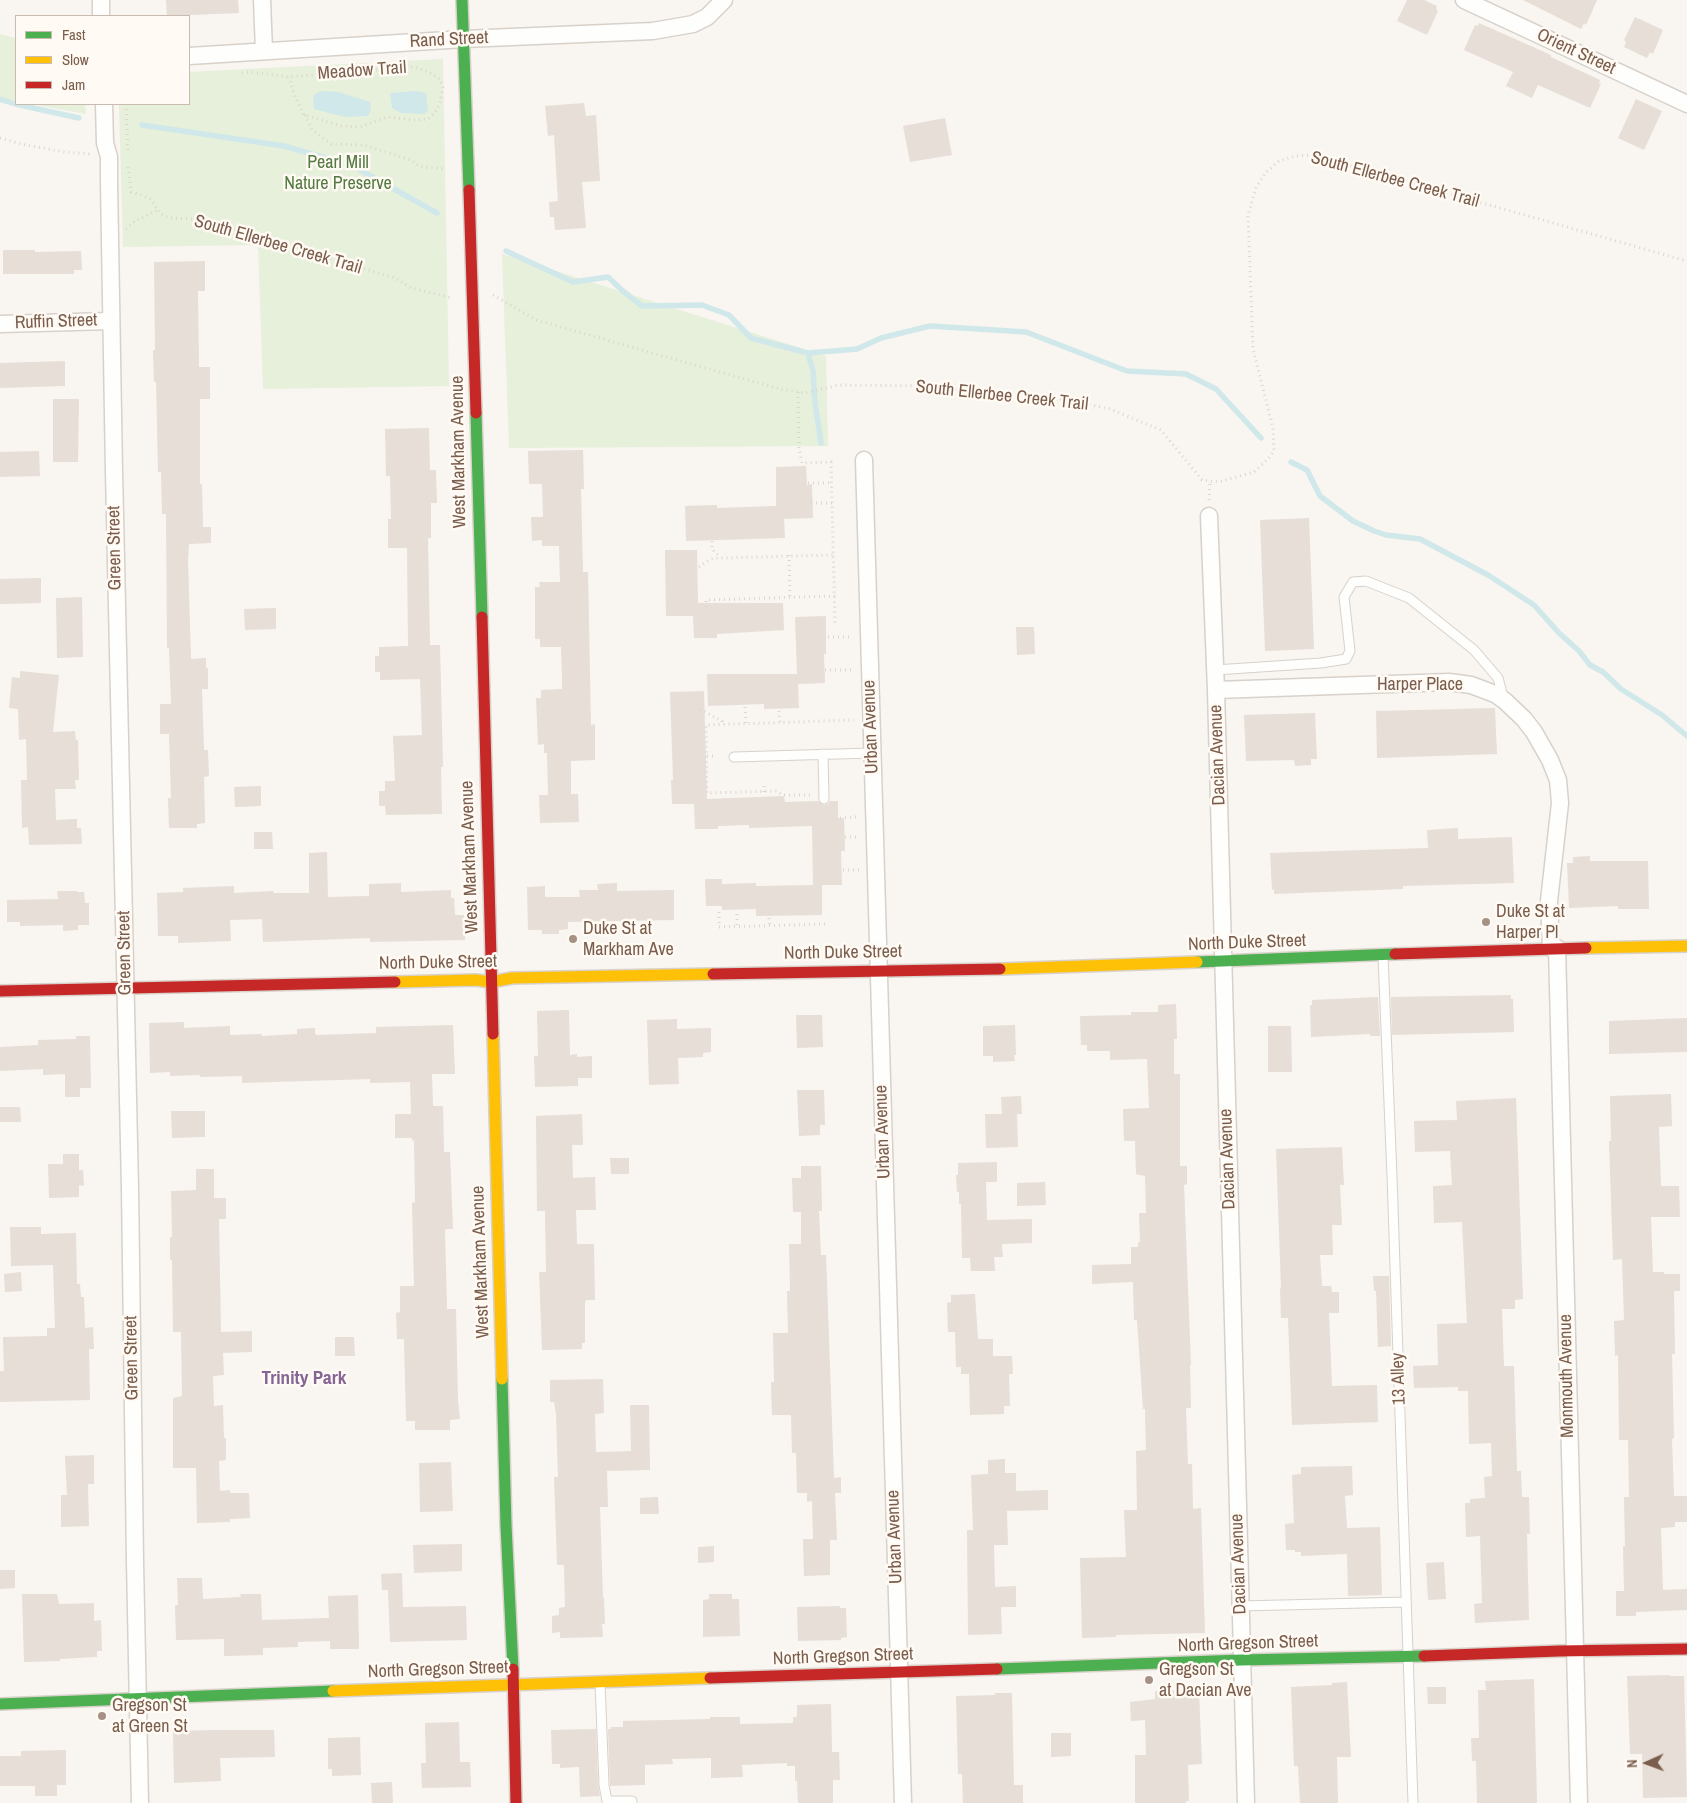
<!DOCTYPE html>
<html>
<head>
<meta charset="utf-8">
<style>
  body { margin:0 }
  #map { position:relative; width:1687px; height:1803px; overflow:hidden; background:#f9f5f0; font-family:"Archivo Narrow",sans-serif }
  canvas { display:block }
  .legend { position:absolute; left:15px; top:15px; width:175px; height:90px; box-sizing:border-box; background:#fffaf3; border:1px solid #cabbb0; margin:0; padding:6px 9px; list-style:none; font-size:15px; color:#7a5d4c }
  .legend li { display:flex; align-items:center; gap:10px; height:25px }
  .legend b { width:25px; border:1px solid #cabbb0 }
  .north { position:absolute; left:1622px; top:1738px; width:50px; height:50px; -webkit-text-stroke:4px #fffaf3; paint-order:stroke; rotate:268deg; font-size:14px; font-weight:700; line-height:20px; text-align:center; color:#7a5d4c }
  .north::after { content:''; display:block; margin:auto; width:18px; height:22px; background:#7a5d4c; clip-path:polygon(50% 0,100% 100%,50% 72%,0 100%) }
</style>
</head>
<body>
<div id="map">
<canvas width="1687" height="1803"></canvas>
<ul class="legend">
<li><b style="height:6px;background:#4caf50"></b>Fast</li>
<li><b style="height:6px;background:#ffc107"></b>Slow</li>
<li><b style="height:6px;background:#c62828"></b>Jam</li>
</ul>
<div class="north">N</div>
</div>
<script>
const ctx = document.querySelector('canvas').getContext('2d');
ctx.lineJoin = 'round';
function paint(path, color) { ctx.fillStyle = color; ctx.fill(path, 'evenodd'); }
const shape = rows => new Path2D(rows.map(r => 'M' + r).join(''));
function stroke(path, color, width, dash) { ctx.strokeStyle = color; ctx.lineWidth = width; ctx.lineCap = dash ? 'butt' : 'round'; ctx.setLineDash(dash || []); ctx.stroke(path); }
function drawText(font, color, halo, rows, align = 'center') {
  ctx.font = font + ' "Archivo Narrow",sans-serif'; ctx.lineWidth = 5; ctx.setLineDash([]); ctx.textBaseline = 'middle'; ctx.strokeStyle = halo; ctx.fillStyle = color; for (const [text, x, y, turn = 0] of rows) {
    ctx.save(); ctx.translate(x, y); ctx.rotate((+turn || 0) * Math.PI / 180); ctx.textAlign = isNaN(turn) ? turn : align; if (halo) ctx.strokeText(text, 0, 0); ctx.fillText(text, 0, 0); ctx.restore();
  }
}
paint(shape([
  [0,34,16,38,16,101,0,98],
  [443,59,449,386,263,389,258,245,123,247,119,104,189,104,189,72],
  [31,104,85,104,86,114],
  [502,254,826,356,828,446,509,448]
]), '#e6f0da');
paint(shape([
  [323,91,338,92,370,102,371,110,368,116,345,117,314,109,313,100,315,94],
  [416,91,426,93,428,111,424,114,401,113,392,108,390,93]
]), '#d0e8ea');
stroke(shape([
  [0,99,15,104,79,118],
  [142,125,284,146,353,166,437,213],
  [506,251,573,282,608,277,624,292,642,306,702,305,729,315,751,338,808,353,857,349,881,338,930,326,1026,332,1127,371,1186,374,1216,389,1261,438],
  [808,353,813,371,815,403,821,443],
  [1291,462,1307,470,1320,496,1353,521,1374,531,1386,535,1420,539,1488,575,1534,605,1559,633,1579,651,1590,665,1603,672,1621,689,1662,715,1687,736]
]), '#d0e8ea', 5.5);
paint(shape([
  [166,0,238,0,239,13,167,16],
  [1407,0,1424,0,1437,6,1436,9,1438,11,1427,35,1397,21],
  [1523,0,1597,0,1586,25,1584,23,1581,29],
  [1635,17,1663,30,1653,54,1650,52,1647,58,1624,47,1626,42,1624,40],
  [1479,23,1551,55,1551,57,1600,80,1599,83,1601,84,1590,108,1538,85,1532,98,1506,86,1513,72,1464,50,1475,25,1478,26],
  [1636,99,1662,111,1644,150,1618,138],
  [584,103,586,116,596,115,600,181,582,182,586,228,555,230,554,217,550,217,549,202,558,201,554,135,548,136,545,106],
  [945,118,952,155,910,162,903,126],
  [3,250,35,250,35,252,81,251,82,270,74,270,74,274,3,274],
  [205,261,205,291,198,291,199,367,210,367,210,399,200,399,200,484,202,484,203,527,211,527,211,543,189,544,188,560,191,659,206,658,206,668,208,668,208,689,202,689,204,750,208,750,209,776,204,777,205,823,197,824,197,828,169,828,168,798,171,798,169,734,160,734,160,704,171,704,169,648,167,648,166,514,162,514,161,472,158,472,156,382,154,382,153,350,155,350,154,262],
  [65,361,65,386,0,388,0,363],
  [53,399,79,399,78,462,53,462],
  [429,428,430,470,436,470,437,503,431,503,431,538,428,538,430,645,440,645,443,767,441,767,442,814,386,815,385,806,379,806,379,791,385,791,385,781,395,781,393,736,422,735,420,679,380,680,380,672,375,672,375,656,379,656,379,647,408,646,407,548,388,548,388,519,391,519,390,476,386,476,385,429],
  [583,450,584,489,581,489,583,572,588,572,591,725,595,724,595,760,571,761,571,794,578,794,579,822,540,823,539,795,548,795,547,753,544,753,544,744,538,745,536,698,541,698,541,690,562,689,562,680,561,647,540,647,540,639,535,639,535,587,540,587,539,582,560,582,559,546,542,546,542,540,532,541,531,517,543,517,542,484,529,484,528,451],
  [39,451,40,476,0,477,0,452],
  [806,466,807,485,812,484,813,518,784,519,785,538,686,541,685,506,717,505,717,508,776,506,776,467],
  [1309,518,1314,649,1265,651,1260,520],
  [665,550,697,550,698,603,783,603,784,630,717,634,717,638,694,638,693,616,666,616],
  [41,578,41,603,0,604,0,579],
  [82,597,83,657,57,658,56,598],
  [276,608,276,629,245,630,244,609],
  [826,616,826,654,824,654,825,683,798,684,799,708,764,709,764,704,708,706,707,674,797,674,795,617],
  [1016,627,1034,627,1035,654,1017,655],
  [20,671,59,675,53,732,75,731,76,740,78,740,79,780,75,780,76,789,55,789,56,820,77,819,77,828,81,828,82,844,29,845,28,827,22,828,21,780,27,780,26,739,19,740,18,709,9,708,12,677,20,678],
  [704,691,707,799,784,796,785,802,818,801,824,805,828,804,830,801,838,801,838,818,844,818,845,851,841,851,842,885,822,885,822,915,756,916,756,909,722,910,722,906,706,906,705,879,722,879,722,884,756,883,756,886,813,885,812,826,749,828,749,825,718,826,718,829,695,829,694,804,672,804,671,780,673,780,670,692],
  [1495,708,1497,754,1377,758,1376,711],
  [1315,713,1317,759,1311,759,1311,765,1295,766,1294,760,1246,761,1244,715],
  [261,786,261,806,235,807,234,787],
  [1458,828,1458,839,1512,837,1514,883,1403,886,1403,889,1274,894,1274,889,1272,890,1270,853,1428,848,1427,830],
  [254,832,272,832,273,849,254,849],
  [327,852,328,897,369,896,369,884,401,883,401,892,451,890,451,898,454,898,455,915,464,915,465,940,370,942,370,938,263,942,262,919,230,920,231,941,178,943,178,936,158,936,157,893,183,892,183,888,234,886,234,893,273,891,274,893,309,893,309,853],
  [1590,856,1590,861,1648,861,1649,909,1618,909,1618,906,1569,908,1567,863,1573,863,1573,857],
  [617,883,617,891,674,890,674,920,568,922,568,929,559,930,559,934,542,934,542,930,528,930,527,887,545,886,545,897,580,897,579,890,598,890,597,884],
  [57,891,77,891,77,892,84,892,85,903,89,903,89,925,78,925,78,930,63,931,63,925,20,926,20,922,7,922,7,900,58,899],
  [1511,995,1511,999,1513,999,1514,1032,1392,1035,1391,997],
  [1378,997,1380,1036,1370,1036,1370,1034,1311,1037,1310,1005,1312,1005,1312,1000],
  [1176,1004,1177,1039,1174,1039,1174,1074,1180,1074,1180,1166,1187,1166,1187,1184,1184,1185,1191,1365,1190,1365,1191,1408,1186,1408,1188,1464,1192,1464,1193,1509,1201,1508,1205,1633,1116,1635,1116,1637,1082,1638,1080,1558,1126,1557,1124,1510,1137,1510,1136,1451,1146,1450,1145,1409,1143,1409,1137,1320,1134,1320,1133,1282,1092,1284,1092,1265,1131,1264,1131,1247,1138,1247,1138,1242,1140,1242,1139,1213,1146,1213,1145,1176,1136,1174,1135,1141,1124,1141,1123,1109,1149,1108,1147,1059,1110,1060,1110,1051,1087,1051,1087,1045,1081,1045,1080,1016,1131,1015,1131,1012,1158,1012,1158,1005],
  [569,1010,570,1055,577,1054,577,1057,592,1056,592,1078,578,1078,578,1086,535,1087,534,1056,538,1056,537,1011],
  [796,1015,822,1015,823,1047,797,1048],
  [1687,1018,1687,1052,1609,1054,1609,1021],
  [677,1019,677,1029,711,1028,711,1052,703,1053,703,1057,678,1058,679,1084,649,1085,647,1020],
  [184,1022,184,1028,230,1026,230,1035,262,1034,262,1036,297,1034,297,1029,315,1028,315,1034,317,1035,376,1033,376,1027,453,1025,455,1074,432,1074,433,1106,443,1106,444,1152,450,1152,453,1229,446,1229,445,1231,447,1309,456,1309,458,1401,460,1419,450,1420,450,1430,415,1430,415,1421,406,1421,404,1339,397,1339,396,1313,400,1312,400,1286,414,1286,412,1203,415,1202,414,1140,412,1141,412,1138,395,1138,395,1114,411,1114,410,1082,370,1083,370,1079,242,1083,242,1076,200,1077,200,1075,170,1076,170,1072,150,1073,149,1023],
  [1015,1025,1016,1055,1014,1055,1015,1061,993,1062,993,1056,983,1056,983,1026],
  [1268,1026,1291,1026,1292,1072,1268,1072],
  [76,1036,90,1036,91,1088,80,1088,80,1097,65,1097,65,1074,43,1075,43,1069,0,1071,0,1047,38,1045,38,1040,76,1039],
  [797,1090,824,1090,825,1125,820,1125,820,1135,799,1136],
  [1671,1094,1672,1126,1659,1127,1661,1186,1679,1186,1680,1217,1651,1217,1653,1272,1664,1272,1664,1274,1680,1274,1680,1291,1674,1291,1675,1354,1672,1354,1674,1438,1672,1439,1674,1496,1687,1496,1687,1522,1675,1522,1675,1527,1661,1528,1663,1590,1687,1589,1687,1610,1636,1612,1636,1616,1616,1616,1616,1591,1624,1591,1623,1546,1625,1546,1624,1497,1629,1497,1628,1440,1619,1440,1618,1355,1615,1356,1614,1321,1624,1320,1622,1261,1622,1259,1613,1260,1609,1141,1611,1141,1610,1096],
  [1021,1096,1022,1114,1017,1114,1018,1147,986,1148,985,1114,1002,1114,1001,1097],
  [1516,1098,1523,1299,1515,1300,1515,1309,1502,1309,1504,1366,1514,1366,1517,1471,1521,1471,1522,1497,1529,1497,1530,1534,1527,1534,1529,1620,1475,1623,1474,1604,1482,1603,1480,1536,1466,1537,1465,1503,1470,1503,1470,1499,1485,1498,1484,1477,1492,1476,1491,1443,1469,1444,1468,1391,1458,1391,1458,1387,1414,1388,1413,1366,1438,1365,1437,1324,1467,1323,1462,1222,1434,1223,1433,1186,1452,1185,1450,1151,1415,1152,1414,1121,1457,1120,1456,1101],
  [0,1107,20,1107,21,1122,0,1122],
  [171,1111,205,1111,205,1137,172,1138],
  [582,1114,583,1145,572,1145,573,1178,595,1177,596,1210,576,1210,577,1244,594,1244,595,1300,586,1300,585,1302,585,1343,582,1343,582,1349,542,1350,539,1272,546,1272,545,1211,537,1211,536,1116],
  [1342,1147,1344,1185,1340,1185,1342,1225,1332,1225,1333,1255,1320,1255,1322,1286,1331,1286,1332,1292,1339,1292,1339,1313,1329,1313,1332,1386,1377,1385,1378,1422,1292,1425,1288,1318,1281,1318,1280,1288,1281,1288,1276,1149],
  [63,1154,79,1154,79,1170,83,1170,84,1186,79,1185,79,1197,49,1198,48,1164,63,1164],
  [610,1158,629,1158,629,1174,611,1174],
  [997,1162,997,1182,986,1182,987,1220,1032,1219,1032,1243,1002,1244,1003,1257,994,1257,995,1271,971,1271,970,1258,962,1258,961,1204,959,1204,959,1192,957,1192,956,1175,958,1175,958,1163],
  [801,1166,821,1166,822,1211,819,1211,821,1255,826,1255,834,1478,841,1477,841,1493,835,1493,837,1540,830,1540,830,1575,804,1576,803,1539,813,1539,812,1501,807,1502,807,1493,797,1493,796,1453,792,1453,791,1415,772,1415,771,1382,774,1382,773,1333,788,1333,787,1291,790,1291,789,1244,801,1244,801,1212,793,1212,792,1178,801,1178],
  [196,1169,214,1169,214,1198,226,1198,226,1219,219,1219,221,1332,252,1331,252,1352,223,1353,224,1375,213,1376,214,1406,223,1405,224,1438,226,1438,226,1460,219,1461,220,1491,230,1490,230,1493,249,1493,250,1518,230,1519,230,1522,197,1523,196,1468,173,1468,173,1398,182,1396,181,1332,173,1332,172,1260,170,1260,170,1237,172,1237,171,1191,196,1190],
  [1045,1182,1046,1205,1017,1206,1017,1183],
  [10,1227,41,1227,41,1234,76,1233,77,1284,80,1284,81,1297,84,1297,85,1328,93,1327,94,1349,89,1349,90,1400,0,1402,0,1371,4,1371,3,1337,47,1336,47,1328,55,1328,53,1265,11,1266],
  [21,1272,22,1291,5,1292,4,1274],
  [1373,1276,1389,1276,1391,1346,1378,1347,1376,1291,1374,1291],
  [975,1294,978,1339,993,1339,993,1356,1012,1356,1013,1374,1009,1374,1010,1406,1004,1406,1004,1414,970,1415,969,1374,961,1374,961,1367,956,1367,955,1332,948,1332,947,1303,951,1302,951,1295],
  [335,1337,354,1337,355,1356,335,1356],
  [603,1379,604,1413,595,1414,596,1452,631,1451,630,1405,649,1405,650,1470,607,1471,608,1507,600,1507,603,1598,604,1598,605,1624,602,1624,603,1637,560,1638,560,1632,552,1633,552,1616,559,1615,559,1608,565,1607,564,1565,557,1565,554,1477,558,1477,556,1414,554,1402,550,1402,550,1380],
  [94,1455,94,1484,88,1484,89,1526,61,1527,61,1495,67,1495,65,1456],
  [1005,1459,1005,1473,1016,1473,1016,1491,1048,1490,1048,1510,1007,1511,1008,1545,994,1545,995,1587,1016,1586,1016,1607,1001,1607,1002,1634,968,1635,967,1530,973,1530,971,1475,988,1474,988,1460],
  [451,1462,453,1511,420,1512,419,1463],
  [1352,1466,1353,1495,1345,1496,1347,1528,1380,1527,1382,1595,1348,1596,1347,1554,1301,1556,1301,1552,1295,1552,1295,1550,1286,1550,1285,1524,1294,1523,1292,1475,1301,1474,1301,1467],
  [658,1497,659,1514,640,1514,640,1498],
  [462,1544,462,1571,414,1573,413,1545],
  [714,1546,714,1562,698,1563,698,1547],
  [1444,1562,1446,1599,1428,1600,1426,1563],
  [0,1570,15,1570,15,1588,0,1589],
  [402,1573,403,1607,466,1606,467,1640,390,1642,388,1590,382,1590,381,1574],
  [177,1578,202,1578,203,1599,241,1597,240,1594,261,1594,262,1620,329,1618,328,1596,358,1595,359,1649,330,1649,330,1641,298,1642,298,1647,263,1648,263,1655,224,1656,224,1639,176,1640,175,1605,178,1605],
  [22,1594,57,1594,59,1604,94,1603,94,1621,101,1620,102,1651,97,1651,97,1657,60,1659,60,1661,24,1662],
  [709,1594,732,1594,732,1599,739,1599,740,1636,703,1637,703,1600,709,1599],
  [840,1606,840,1608,846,1608,847,1637,841,1638,841,1640,798,1641,797,1607],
  [1670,1675,1670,1676,1684,1676,1687,1797,1643,1798,1642,1754,1630,1754,1627,1676],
  [1534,1679,1537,1803,1477,1803,1476,1761,1472,1761,1471,1738,1479,1738,1478,1690,1486,1690,1485,1681],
  [1347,1682,1351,1757,1337,1757,1338,1803,1300,1803,1298,1766,1294,1766,1291,1687,1332,1685,1332,1683],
  [1427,1687,1446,1687,1446,1704,1428,1704],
  [1199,1690,1202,1764,1188,1765,1189,1801,1186,1801,1186,1803,1135,1803,1135,1755,1146,1755,1145,1720,1131,1721,1130,1702,1155,1699,1155,1691],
  [995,1693,1012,1693,1014,1785,1023,1785,1023,1803,963,1803,962,1774,958,1774,956,1696,995,1695],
  [831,1704,832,1752,839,1752,840,1780,833,1780,833,1803,798,1803,797,1781,795,1781,795,1766,787,1766,787,1763,742,1765,743,1777,711,1778,711,1758,672,1759,673,1764,645,1765,645,1785,610,1786,608,1729,611,1729,611,1727,623,1727,623,1721,710,1719,710,1717,740,1717,740,1724,793,1723,793,1717,797,1717,797,1705],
  [459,1722,460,1762,470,1762,471,1787,422,1788,421,1763,426,1763,425,1723],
  [596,1729,598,1785,600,1796,580,1797,579,1767,560,1768,560,1764,552,1764,551,1730],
  [213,1730,274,1730,275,1757,220,1758,221,1781,174,1783,173,1731],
  [1051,1733,1071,1733,1071,1756,1051,1757],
  [360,1737,361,1775,332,1776,332,1769,328,1769,328,1738],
  [66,1750,66,1785,57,1785,57,1796,35,1796,35,1786,0,1786,0,1756,21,1756,21,1751],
  [392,1782,393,1803,372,1803,371,1783]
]), '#e6ded7');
const lane = shape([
  [1215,670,1321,663,1346,659,1350,651,1344,597,1353,582,1366,581,1409,598,1474,650,1498,678,1504,700],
  [823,754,824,799],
  [734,757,872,753],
  [1383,956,1392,1176,1413,1803],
  [1240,1606,1406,1602],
  [600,1682,604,1785,607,1801,632,1801]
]);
const street = shape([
  [101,0,101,16],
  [262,0,264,51],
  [1464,0,1687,104],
  [189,56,464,39,653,31,693,24,707,17,724,0],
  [104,104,105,143,109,157,109,182,114,472,130,1188,135,1562,140,1803],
  [0,324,111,321],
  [864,460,903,1803],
  [1209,516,1216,690,1246,1803],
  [1216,690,1449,682,1471,685,1495,694,1505,701,1524,719,1534,732,1550,760,1558,780,1560,803,1549,901,1551,948],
  [1557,948,1579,1803]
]);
const fast = shape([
  [462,0,469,190],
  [476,413,482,617],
  [1197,962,1395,954],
  [502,1379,506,1525,513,1669],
  [997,1669,1241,1660,1424,1656],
  [0,1704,333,1691]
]);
const slow = shape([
  [1586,948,1687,946],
  [1000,969,1197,962],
  [395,982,476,980,491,982,512,978,713,974],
  [493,1034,502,1379],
  [333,1691,710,1678]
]);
const jam = shape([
  [469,190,476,413],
  [482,617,493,1034],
  [1395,954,1586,948],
  [713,974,1000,969],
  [0,991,395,982],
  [1424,1656,1559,1651,1687,1649],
  [513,1669,516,1803],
  [710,1678,997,1669]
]);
stroke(lane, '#d7d1ca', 11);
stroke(street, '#d7d1ca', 19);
stroke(fast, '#d9d2cb', 14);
stroke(slow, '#d9d2cb', 14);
stroke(jam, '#d9d2cb', 14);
stroke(shape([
  [242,73,251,72,289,77,414,67,426,71,440,79,443,87,440,103,435,113,428,119,413,120,387,117,360,127,341,126,304,115,295,97,289,77],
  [126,104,128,154],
  [305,115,312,130,331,144,364,145,411,160,419,166,445,169],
  [0,138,21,144,65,152,90,154],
  [128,167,131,192,142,195,150,199,161,214,170,218,198,219,250,234,395,278,411,288,453,298],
  [126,229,135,221,158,210],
  [493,295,536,320,780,389,805,393,839,385,922,386,1044,397,1073,401,1110,409,1161,430,1202,480,1218,482,1254,472,1268,459,1274,451,1273,428,1253,349,1248,215,1256,188,1266,172,1279,161,1295,156,1313,155,1687,261],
  [798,392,799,448,802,463,831,462,835,623],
  [808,483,831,483],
  [1209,500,1210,482],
  [811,503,832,503],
  [712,541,712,549,720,557],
  [789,555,790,598],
  [699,567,711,559,720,558,833,555],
  [706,607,706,600,835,596],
  [828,637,852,637],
  [825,670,852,670],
  [745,707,746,724],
  [700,709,722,721,722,725],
  [779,711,780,723],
  [707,756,717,756],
  [764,792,764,783],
  [810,795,782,795,777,791,707,793,706,725,854,720],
  [840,818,857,817],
  [845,837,857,837],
  [843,870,859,870],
  [719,912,719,927,827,924],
  [737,914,737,926],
  [769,918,770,926]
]), '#dcd5d0', 3, [1, 4]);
stroke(lane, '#fefefd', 9);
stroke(street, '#fefefd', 16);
stroke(fast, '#4caf50', 11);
stroke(slow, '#ffc107', 11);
stroke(jam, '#c62828', 11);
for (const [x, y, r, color] of [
  [1486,922,5,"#a69285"],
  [573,939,5,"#a69285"],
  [1149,1680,5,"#a69285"],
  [102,1716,5,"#a69285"]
]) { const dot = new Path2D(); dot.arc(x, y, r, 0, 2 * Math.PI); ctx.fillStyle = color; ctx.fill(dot); stroke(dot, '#fffaf3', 2); }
drawText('18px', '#7a5d4c', '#fffaf3', [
  ["Rand Street",449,40,-3],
  ["Orient Street",1576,52,25],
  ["Meadow Trail",362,71,-4],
  ["South Ellerbee Creek Trail",1395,180,15],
  ["South Ellerbee Creek Trail",278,245,16],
  ["Ruffin Street",56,322,-2],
  ["South Ellerbee Creek Trail",1002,396,6],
  ["West Markham Avenue",459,452,-91],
  ["Green Street",115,548,-91],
  ["Harper Place",1420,685],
  ["Urban Avenue",871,727,-92],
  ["Dacian Avenue",1218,755,-92],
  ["West Markham Avenue",470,857,-92],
  ["North Duke Street",1247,943,-2],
  ["Green Street",125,953,-91],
  ["North Duke Street",843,953,-1],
  ["North Duke Street",438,963,-1],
  ["Urban Avenue",883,1132,-92],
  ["Dacian Avenue",1228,1159,-92],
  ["West Markham Avenue",481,1262,-92],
  ["Green Street",132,1358,-91],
  ["Monmouth Avenue",1567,1376,-91],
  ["13 Alley",1399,1379,-92],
  ["Urban Avenue",895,1537,-92],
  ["Dacian Avenue",1239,1564,-92],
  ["North Gregson Street",1248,1644,-2],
  ["North Gregson Street",843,1657,-2],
  ["North Gregson Street",438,1670,-2]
]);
drawText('18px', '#527a41', '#fffaf3', [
  ["Pearl Mill",338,163],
  ["Nature Preserve",338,184]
]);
drawText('18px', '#7a5d4c', '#fffaf3', [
  ["Duke St at",1496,912],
  ["Harper Pl",1496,933],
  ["Duke St at",583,929],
  ["Markham Ave",583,950],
  ["Gregson St",1159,1670],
  ["at Dacian Ave",1159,1691],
  ["Gregson St",112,1706],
  ["at Green St",112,1727]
], 'left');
drawText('bold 19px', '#856595', '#fffaf3', [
  ["Trinity Park",304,1379]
]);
</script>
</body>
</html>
